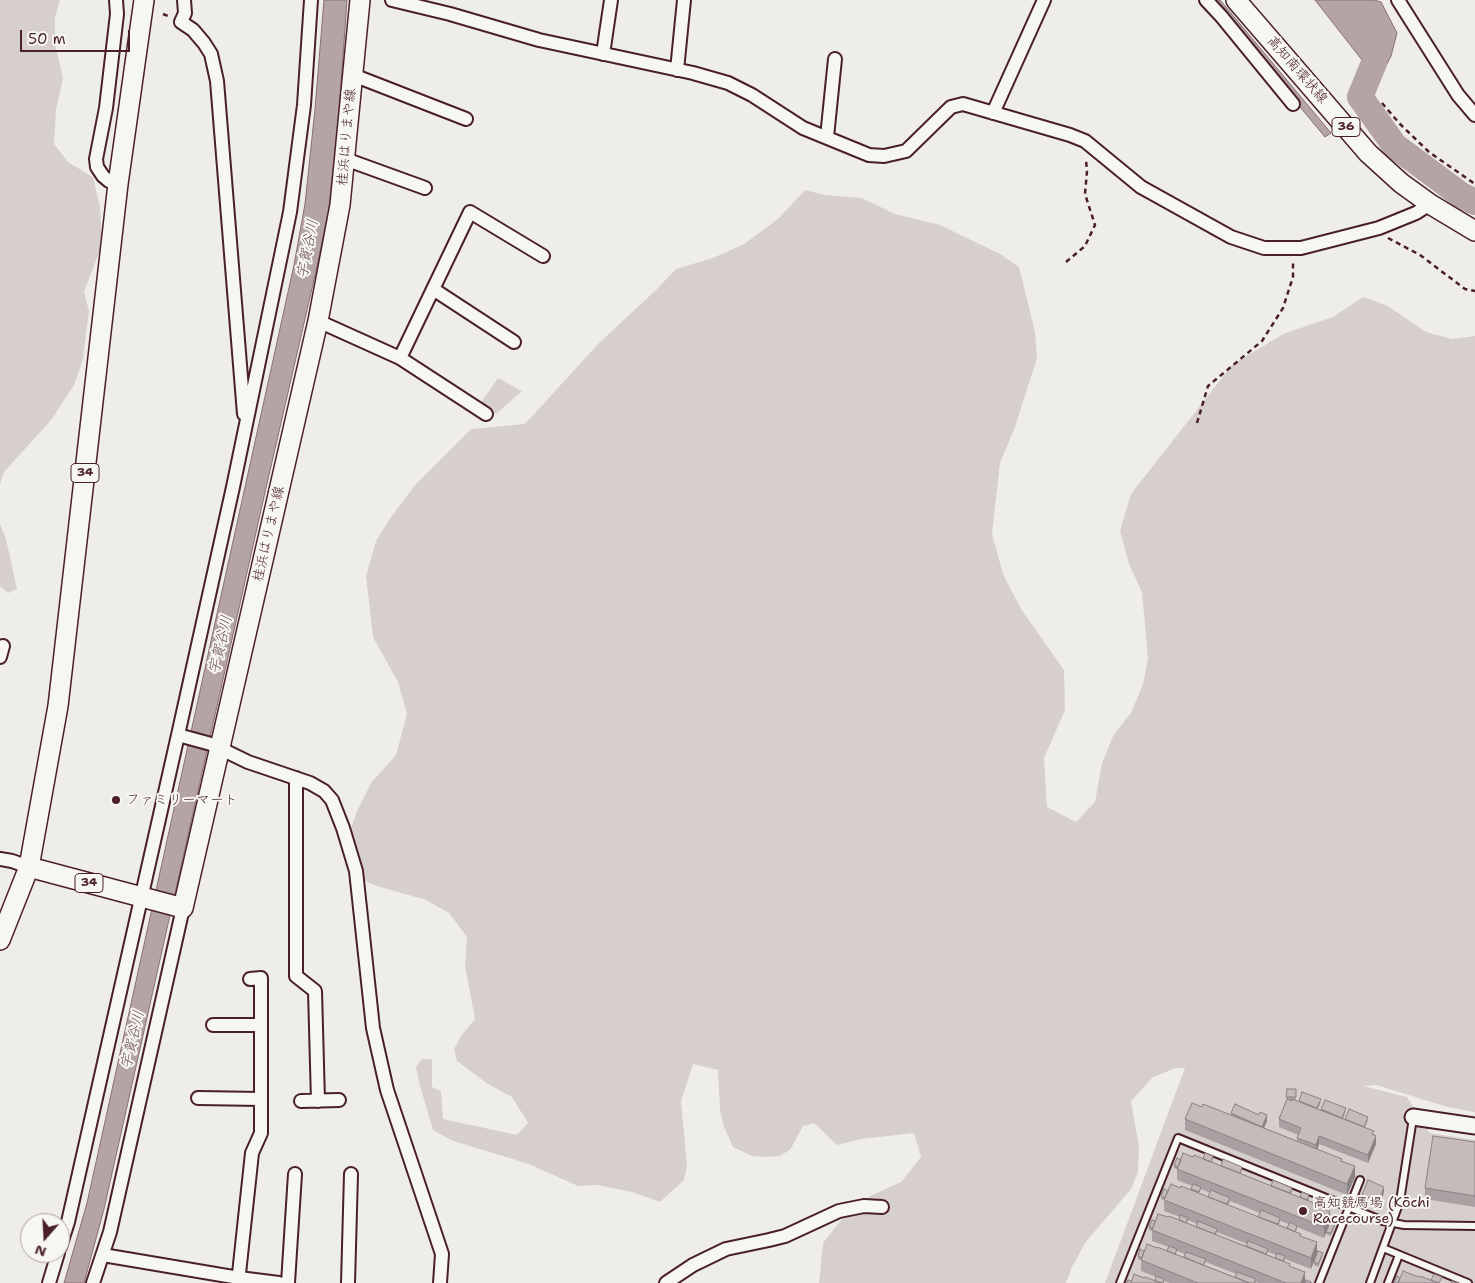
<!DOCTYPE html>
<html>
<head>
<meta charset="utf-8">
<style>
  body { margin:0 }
  #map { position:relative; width:1475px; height:1283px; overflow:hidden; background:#efedea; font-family:"Shantell Sans",sans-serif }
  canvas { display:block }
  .north { position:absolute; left:20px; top:1213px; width:50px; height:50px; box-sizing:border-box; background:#f6f6f2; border:1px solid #b1a0a2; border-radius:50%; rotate:199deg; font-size:14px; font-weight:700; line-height:20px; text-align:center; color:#4a1f2b }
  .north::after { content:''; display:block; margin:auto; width:18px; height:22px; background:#4a1f2b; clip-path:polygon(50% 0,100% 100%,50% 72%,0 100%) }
  .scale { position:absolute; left:20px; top:30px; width:110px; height:22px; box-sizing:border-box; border:2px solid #4a1f2b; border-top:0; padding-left:6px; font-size:15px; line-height:18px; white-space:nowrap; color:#4a1f2b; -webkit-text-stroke:4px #f6f6f2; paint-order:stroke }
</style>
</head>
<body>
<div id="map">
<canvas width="1475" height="1283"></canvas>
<div class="north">N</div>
<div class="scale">50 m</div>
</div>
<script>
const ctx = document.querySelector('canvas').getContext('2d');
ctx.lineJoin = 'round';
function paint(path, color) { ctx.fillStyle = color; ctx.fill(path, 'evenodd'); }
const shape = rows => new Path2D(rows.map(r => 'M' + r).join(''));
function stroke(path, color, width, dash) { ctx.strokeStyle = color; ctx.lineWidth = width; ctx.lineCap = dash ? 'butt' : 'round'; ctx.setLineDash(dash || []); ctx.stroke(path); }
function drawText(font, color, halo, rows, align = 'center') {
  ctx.font = font + ' "Shantell Sans","Klee One",sans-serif'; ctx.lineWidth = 4; ctx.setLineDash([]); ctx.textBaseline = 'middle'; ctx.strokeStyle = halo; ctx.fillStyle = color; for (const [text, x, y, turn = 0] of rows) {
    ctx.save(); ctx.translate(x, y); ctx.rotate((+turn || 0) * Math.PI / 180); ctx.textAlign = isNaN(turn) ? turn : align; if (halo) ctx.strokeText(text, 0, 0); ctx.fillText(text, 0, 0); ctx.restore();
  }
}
paint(shape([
  [0,0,60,0,55,17,55,44,63,78,56,110,54,144,68,162,93,177,100,207,102,245,84,292,89,311,83,359,74,385,52,419,4,472,0,484],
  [805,190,825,195,862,198,895,214,940,225,1000,254,1019,267,1035,332,1037,358,1015,427,1000,463,992,534,1003,574,1021,609,1064,670,1065,710,1044,758,1047,807,1076,822,1095,802,1102,763,1114,734,1131,713,1143,684,1148,658,1142,592,1129,564,1120,531,1131,494,1232,365,1283,334,1333,317,1363,297,1388,306,1426,332,1452,339,1475,336,1475,1112,1448,1107,1376,1085,1363,1086,1407,1097,1430,1133,1475,1140,1475,1283,1105,1283,1185,1068,1176,1068,1153,1077,1131,1101,1139,1147,1138,1172,1131,1189,1085,1243,1072,1267,1066,1283,819,1283,823,1243,846,1214,870,1196,901,1182,921,1157,914,1133,861,1139,837,1145,814,1123,803,1126,790,1150,779,1156,764,1157,752,1156,733,1147,724,1127,720,1110,718,1070,693,1064,681,1101,687,1166,684,1180,660,1202,632,1192,597,1185,578,1186,529,1164,453,1141,433,1130,420,1086,416,1067,422,1059,432,1059,432,1087,441,1091,443,1119,517,1135,528,1123,512,1097,488,1084,457,1061,454,1049,461,1036,475,1019,465,966,467,937,449,913,426,900,377,886,350,874,345,845,357,811,371,783,396,755,407,714,398,682,373,637,366,576,376,541,391,517,416,484,471,429,525,424,597,345,656,290,676,269,713,258,744,244,778,219],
  [498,378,522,391,496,414,480,404],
  [0,524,6,539,17,589,8,593,0,586]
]), '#d7cfce');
const water = shape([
  [324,0,347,0,339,112,329,208,316,271,266,488,104,1209,84,1283,64,1283,87,1203,294,265,305,204,315,109,324,0],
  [1211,0,1220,0,1331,133,1325,137,1211,0],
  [1315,0,1374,0,1381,2,1397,33,1391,56,1369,99,1356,93,1369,61,1366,58,1362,60,1315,0]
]);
paint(water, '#b4a4a5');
stroke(water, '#8a6f74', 1);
stroke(shape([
  [1374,63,1360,97,1395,146,1461,195,1475,202]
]), '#b4a4a5', 26);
const service = shape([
  [1383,1248,1468,1283],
  [1120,1283,1178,1138,1383,1221,1404,1225,1475,1226],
  [1319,1283,1360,1180],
  [1370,1283,1400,1201,1413,1118],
  [1388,1283,1399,1255]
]);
const minor = shape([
  [116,0,117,14,106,108,96,159,97,167,103,176,109,181,118,184],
  [184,0,185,13,181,22,193,30,204,43,211,54,217,81,244,414],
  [392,0,450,14,539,40,693,73,728,83,752,95,803,128,869,155,884,156,906,151,951,107,963,104,1070,135,1085,141,1141,187,1231,237,1264,248,1301,248,1379,228,1416,213,1430,204],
  [1206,0,1221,16,1293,104],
  [1398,0,1458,95,1475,115],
  [603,54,611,0],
  [677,70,684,0],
  [353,75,466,119],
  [993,113,1044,0],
  [827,137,835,59],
  [345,159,425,188],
  [433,289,514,342],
  [318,321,400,358,486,414],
  [400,358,470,212,543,256],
  [0,657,3,646],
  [178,735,211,744,248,762,310,783,324,791,332,800,343,828,356,871,373,1028,387,1090,442,1254,440,1283],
  [296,778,296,976,315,991,318,1101],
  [0,859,12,861,29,867],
  [213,1025,261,1025],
  [198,1098,261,1099],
  [301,1101,339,1100],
  [60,1247,68,1222,178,735,233,487,290,212,304,105,311,0],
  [103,1255,239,1278,279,1283],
  [49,1283,58,1253],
  [93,1283,110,1232,183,908],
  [238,1283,252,1153,261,1133,261,978,250,979],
  [288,1283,295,1174],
  [348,1283,351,1174],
  [666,1283,693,1265,726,1249,769,1240,785,1236,839,1211,864,1206,882,1207]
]);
const tertiary = shape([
  [1413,1117,1475,1126]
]);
const primary = shape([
  [1236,0,1368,153,1401,183,1430,204,1475,231],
  [29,867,183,908,318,321,340,205,360,0],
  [0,940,29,867,58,706,118,184,144,0]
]);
stroke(service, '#4a1f2b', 10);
stroke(minor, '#4a1f2b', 16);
stroke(tertiary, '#4a1f2b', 19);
stroke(primary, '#4a1f2b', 22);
stroke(shape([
  [163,14,168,16],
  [1382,103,1399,123,1429,152,1475,184],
  [1388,238,1420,255,1465,289,1475,291],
  [1066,262,1085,246,1095,225,1085,194,1087,171,1086,160],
  [1197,423,1208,386,1262,341,1283,308,1293,277,1293,260]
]), '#4a1f2b', 2.5, [5, 4]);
stroke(service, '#f6f6f2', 6);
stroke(minor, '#f6f6f2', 12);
stroke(tertiary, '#f6f6f2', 15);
stroke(primary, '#f6f6f2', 19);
paint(shape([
  [1287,1089,1296,1089,1296,1100,1294,1100,1299,1102,1321,1102,1318,1109,1321,1110,1321,1109,1346,1111,1343,1119,1345,1120,1368,1120,1365,1127,1374,1135,1376,1144,1368,1163,1319,1144,1317,1149,1342,1161,1355,1177,1347,1195,1185,1130,1185,1119,1202,1107,1231,1115,1231,1113,1267,1121,1264,1128,1297,1141,1298,1135,1279,1127,1279,1119,1287,1099],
  [1475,1142,1475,1207,1425,1199,1425,1188],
  [1193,1157,1203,1159,1213,1158,1212,1162,1221,1166,1242,1169,1241,1174,1271,1186,1292,1191,1291,1194,1300,1197,1309,1198,1308,1201,1314,1205,1330,1211,1324,1238,1297,1227,1296,1232,1301,1236,1317,1253,1311,1269,1285,1259,1284,1261,1290,1266,1305,1282,1311,1283,1259,1283,1256,1282,1256,1283,1170,1283,1164,1281,1164,1283,1126,1283,1144,1278,1155,1281,1156,1277,1141,1271,1141,1260,1138,1259,1138,1256,1144,1251,1157,1248,1167,1251,1169,1247,1152,1241,1152,1231,1149,1230,1149,1227,1155,1221,1168,1217,1179,1220,1180,1217,1164,1211,1164,1200,1161,1199,1161,1196,1168,1191,1180,1188,1191,1190,1192,1186,1177,1180,1177,1169,1174,1168,1174,1165,1181,1160],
  [1201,1189,1210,1193,1208,1197,1199,1193],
  [1230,1201,1260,1213,1258,1217,1228,1205],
  [1188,1220,1197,1224,1196,1227,1187,1223],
  [1280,1221,1289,1224,1287,1228,1279,1225],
  [1217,1232,1247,1244,1246,1246,1216,1235],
  [1177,1251,1185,1254,1184,1257,1176,1254],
  [1268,1252,1276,1255,1275,1258,1266,1254],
  [1206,1262,1236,1274,1235,1277,1204,1265],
  [1384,1192,1379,1207,1362,1200,1362,1195],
  [1336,1224,1331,1236,1326,1234,1326,1232],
  [1323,1255,1318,1267,1314,1265,1314,1262]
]), '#aaa0a1');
paint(shape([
  [1267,1115,1267,1121,1262,1132,1262,1127],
  [1319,1136,1319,1144,1316,1153,1316,1145],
  [1376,1136,1376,1144,1368,1163,1368,1155],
  [1355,1166,1355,1177,1347,1195,1347,1184],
  [1384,1187,1384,1192,1379,1207,1379,1201],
  [1330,1211,1330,1222,1324,1238,1324,1227],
  [1317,1242,1317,1253,1311,1269,1311,1258],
  [1305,1272,1305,1283,1301,1283]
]), '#8b8283');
const building = shape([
  [1287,1089,1296,1089,1296,1097,1286,1097,1287,1089],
  [1302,1092,1321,1099,1317,1108,1299,1101,1302,1092],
  [1287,1099,1292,1101,1292,1099,1374,1131,1372,1134,1376,1136,1368,1155,1319,1136,1316,1145,1297,1138,1301,1128,1279,1119,1287,1099],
  [1325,1100,1346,1108,1342,1118,1321,1109,1325,1100],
  [1192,1103,1202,1107,1203,1104,1342,1159,1341,1161,1355,1166,1347,1184,1185,1119,1192,1103],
  [1235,1104,1259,1115,1260,1112,1267,1115,1262,1127,1231,1113,1235,1104],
  [1349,1109,1368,1117,1364,1127,1345,1119,1349,1109],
  [1433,1136,1475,1142,1475,1196,1425,1188,1433,1136],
  [1183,1153,1193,1157,1194,1155,1314,1203,1313,1205,1330,1211,1324,1227,1177,1169,1183,1153],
  [1205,1153,1213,1156,1211,1162,1203,1159,1205,1153],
  [1177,1158,1181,1160,1178,1167,1174,1165,1177,1158],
  [1223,1159,1242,1167,1240,1173,1221,1166,1223,1159],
  [1273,1180,1292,1188,1290,1193,1271,1186,1273,1180],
  [1368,1180,1384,1187,1379,1201,1362,1195,1368,1180],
  [1171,1184,1180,1188,1181,1186,1301,1234,1300,1236,1317,1242,1311,1258,1164,1200,1171,1184],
  [1193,1184,1201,1187,1199,1192,1191,1189,1193,1184],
  [1164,1189,1168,1191,1165,1198,1161,1196,1164,1189],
  [1211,1190,1230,1198,1227,1204,1208,1197,1211,1190],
  [1302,1192,1309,1195,1307,1200,1300,1197,1302,1192],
  [1261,1210,1280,1218,1278,1224,1258,1217,1261,1210],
  [1158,1214,1168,1217,1169,1216,1290,1264,1289,1266,1305,1272,1301,1283,1286,1283,1152,1230,1158,1214],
  [1180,1215,1188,1218,1186,1223,1179,1220,1180,1215],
  [1152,1220,1155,1221,1153,1228,1149,1227,1152,1220],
  [1331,1220,1336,1221,1331,1233,1326,1232,1331,1220],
  [1198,1221,1217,1229,1215,1234,1196,1227,1198,1221],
  [1290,1222,1297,1226,1295,1232,1287,1228,1290,1222],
  [1248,1241,1268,1249,1266,1254,1246,1246,1248,1241],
  [1147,1244,1157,1248,1157,1247,1249,1283,1198,1283,1141,1260,1147,1244],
  [1169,1246,1177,1249,1175,1254,1167,1251,1169,1246],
  [1140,1249,1144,1251,1142,1258,1138,1256,1140,1249],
  [1318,1251,1323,1253,1318,1264,1314,1262,1318,1251],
  [1186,1252,1206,1259,1203,1265,1184,1257,1186,1252],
  [1277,1253,1285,1256,1283,1261,1275,1258,1277,1253],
  [1403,1271,1419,1277,1420,1276,1438,1283,1398,1283,1403,1271],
  [1237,1272,1256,1279,1254,1283,1249,1283,1235,1277,1237,1272],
  [1134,1274,1144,1278,1145,1277,1161,1283,1131,1283,1134,1274],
  [1434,1274,1442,1277,1439,1283,1431,1280,1434,1274],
  [1156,1276,1164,1279,1163,1283,1155,1281,1156,1276],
  [1397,1276,1400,1278,1398,1283,1394,1283,1397,1276],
  [1128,1280,1132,1281,1131,1283,1126,1283,1128,1280],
  [1306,1280,1311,1282,1311,1283,1305,1283,1306,1280],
  [1452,1281,1458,1283,1451,1283,1452,1281]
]);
paint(building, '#c6babb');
stroke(building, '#8b8283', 1);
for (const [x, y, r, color] of [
  [116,800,5,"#4a1f2b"],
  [1303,1211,5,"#4a1f2b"]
]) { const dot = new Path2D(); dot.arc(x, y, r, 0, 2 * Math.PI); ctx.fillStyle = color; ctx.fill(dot); stroke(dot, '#f6f6f2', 2); }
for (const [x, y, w] of [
  [1346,127,28],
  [85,473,28],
  [89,883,28]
]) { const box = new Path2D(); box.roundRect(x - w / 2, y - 9.5, w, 19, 4); ctx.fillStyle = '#f6f6f2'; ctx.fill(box); stroke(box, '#4a1f2b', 1); }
drawText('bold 12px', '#4a1f2b', null, [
  ["36",1346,127],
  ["34",85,473],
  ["34",89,883]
]);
drawText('14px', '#4a1f2b', '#f6f6f2', [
  ["高知南環状線",1297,70,49],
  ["桂浜はりまや線",347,137,-85],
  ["桂浜はりまや線",269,534,-77]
]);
drawText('14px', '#4a1f2b', '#f6f6f2', [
  ["ファミリーマート",126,800],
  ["高知競馬場 (Kōchi",1313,1203],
  ["Racecourse)",1313,1219]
], 'left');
drawText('italic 15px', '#6f4e56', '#f6f6f2', [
  ["宇賀谷川",308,249,-79],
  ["宇賀谷川",221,645,-77],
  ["宇賀谷川",133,1040,-77]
]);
</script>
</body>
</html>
